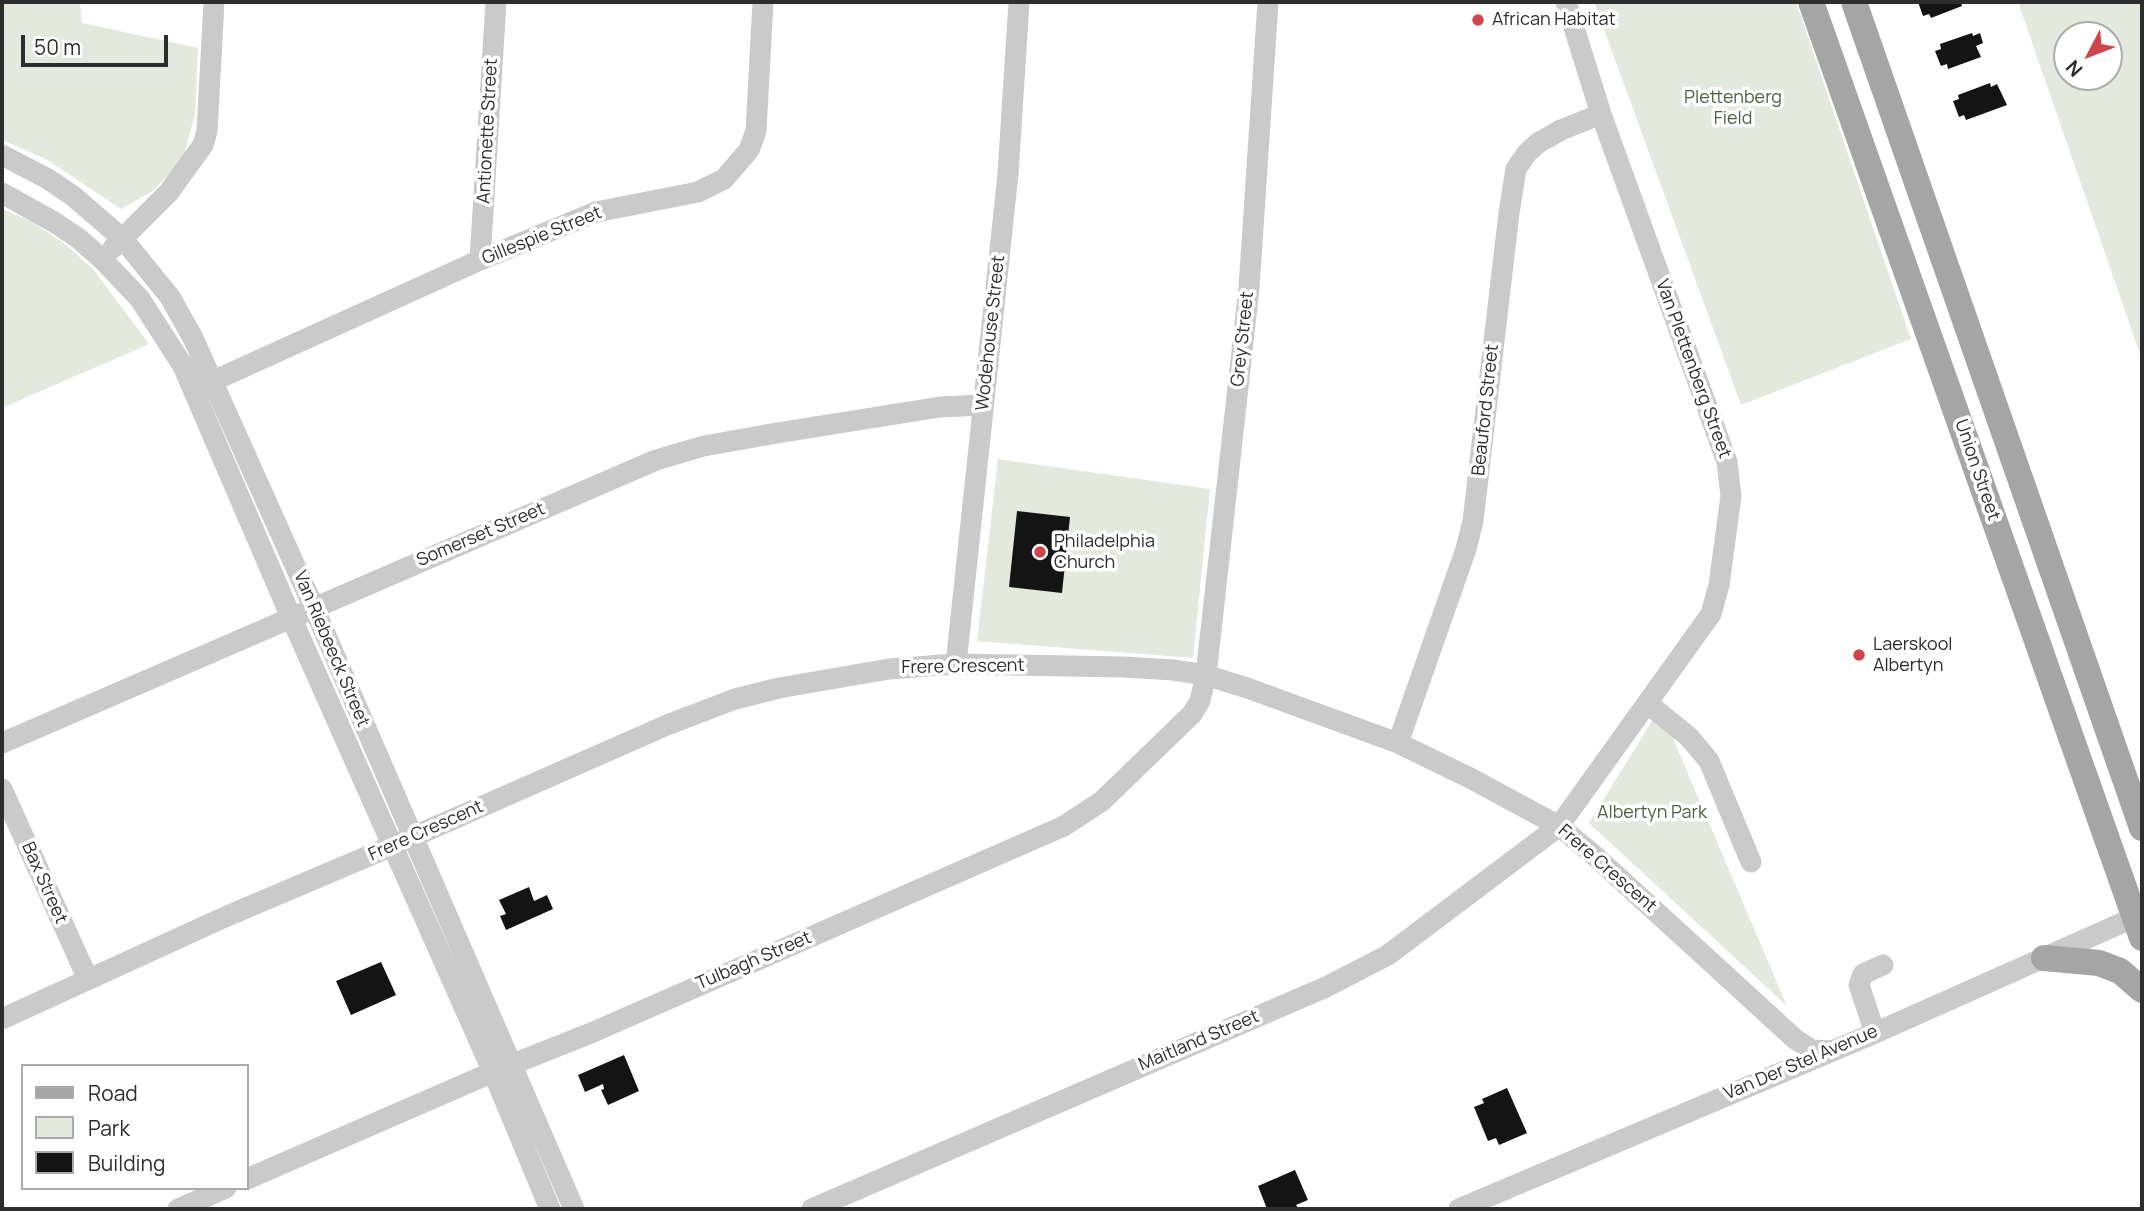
<!DOCTYPE html>
<html>
<head>
<meta charset="utf-8">
<style>
  body { margin:0 }
  #map { position:relative; width:2144px; height:1211px; overflow:hidden; background:#fff; font-family:Manrope,sans-serif }
  canvas { display:block }
  .frame { position:absolute; inset:0; border:4px solid #2d2d2d; pointer-events:none }
  .legend { position:absolute; left:21px; top:1064px; width:228px; height:126px; box-sizing:border-box; background:#fff; border:2px solid #ababab; margin:0; padding:9px 12px; list-style:none; font-size:21px; color:#2d2d2d }
  .legend li { display:flex; align-items:center; gap:14px; height:35px }
  .legend b { width:35px; border:2px solid #ababab }
  .north { position:absolute; left:2053px; top:21px; width:70px; height:70px; box-sizing:border-box; background:#fff; border:2px solid #ababab; border-radius:50%; rotate:228deg; font-size:19px; font-weight:700; line-height:28px; text-align:center; color:#2d2d2d }
  .north::after { content:''; display:block; margin:auto; width:24px; height:32px; background:#ce454c; clip-path:polygon(50% 0,100% 100%,50% 72%,0 100%) }
  .scale { position:absolute; left:21px; top:35px; width:147px; height:32px; box-sizing:border-box; border:4px solid #2d2d2d; border-top:0; padding-left:9px; font-size:21px; line-height:24px; white-space:nowrap; color:#2d2d2d; -webkit-text-stroke:5px #fff; paint-order:stroke }
</style>
</head>
<body>
<div id="map">
<canvas width="2144" height="1211"></canvas>
<div class="frame"></div>
<ul class="legend">
<li><b style="height:9px;background:#a5a5a5"></b>Road</li>
<li><b style="height:19px;background:#e3e9dc"></b>Park</li>
<li><b style="height:19px;background:#141414"></b>Building</li>
</ul>
<div class="north">N</div>
<div class="scale">50 m</div>
</div>
<script>
const ctx = document.querySelector('canvas').getContext('2d');
ctx.lineJoin = 'round';
function paint(path, color) { ctx.fillStyle = color; ctx.fill(path, 'evenodd'); }
const shape = rows => new Path2D(rows.map(r => 'M' + r).join(''));
function stroke(path, color, width, dash) { ctx.strokeStyle = color; ctx.lineWidth = width; ctx.lineCap = dash ? 'butt' : 'round'; ctx.setLineDash(dash || []); ctx.stroke(path); }
function drawText(font, color, halo, rows, align = 'center') {
  ctx.font = font + ' Manrope,sans-serif'; ctx.lineWidth = 7; ctx.setLineDash([]); ctx.textBaseline = 'middle'; ctx.strokeStyle = halo; ctx.fillStyle = color; for (const [text, x, y, turn = 0] of rows) {
    ctx.save(); ctx.translate(x, y); ctx.rotate((+turn || 0) * Math.PI / 180); ctx.textAlign = isNaN(turn) ? turn : align; if (halo) ctx.strokeText(text, 0, 0); ctx.fillText(text, 0, 0); ctx.restore();
  }
}
paint(shape([
  [2,2,80,2,82,23,198,48,195,114,183,159,154,190,121,209,46,159,2,140],
  [1594,2,1796,2,1911,339,1741,405],
  [2018,2,2142,2,2142,360],
  [2109,35,2109,77,2067,77,2067,35],
  [2,209,31,221,65,244,93,269,149,344,2,408],
  [998,459,1210,489,1193,658,977,641],
  [1660,708,1787,1006,1589,823]
]), '#e3e9dc');
paint(shape([
  [1918,2,1961,2,1962,6,1931,18,1929,14,1923,16],
  [1972,33,1973,36,1980,33,1983,43,1976,46,1981,57,1948,69,1947,64,1941,66,1935,51,1941,49,1940,44],
  [1990,83,1991,87,1997,84,2007,105,1966,120,1964,115,1959,117,1953,101,1959,99,1958,95],
  [1017,511,1070,517,1062,593,1009,587],
  [529,887,534,901,547,895,553,909,506,930,500,916,506,914,499,900],
  [381,962,396,995,351,1015,336,981],
  [624,1055,639,1091,608,1105,601,1090,604,1089,603,1084,585,1092,578,1075],
  [1507,1088,1527,1133,1499,1145,1496,1138,1488,1141,1474,1107,1484,1103,1482,1099],
  [1295,1170,1308,1200,1296,1205,1298,1208,1295,1209,1267,1209,1258,1186]
]), '#141414');
stroke(shape([
  [2,155,48,179,73,196,123,239,170,297,193,338,314,608,574,1209],
  [2,193,54,222,78,238,102,259,140,299,183,366,291,617,493,1072,550,1209],
  [113,248,169,192,203,145,207,131,214,2],
  [480,260,496,2],
  [202,386,480,260,596,212,698,192,724,179,749,150,756,131,763,2],
  [956,664,1008,174,1019,2],
  [1647,703,1689,737,1709,761,1751,862],
  [2,743,656,460,704,446,777,433,940,407,983,405],
  [1398,743,1466,549,1473,521,1509,213,1516,169,1527,153,1538,143,1561,130,1601,114],
  [2,789,87,977],
  [2,1019,225,917,392,846,667,725,735,699,779,688,889,669,956,664,1124,667,1173,670,1206,675,1250,689,1398,743,1470,778,1559,826,1595,856,1795,1039,1812,1050,1833,1051],
  [1875,1033,1859,985,1863,974,1883,965],
  [247,1179,493,1072,591,1033,1064,826,1102,801,1192,714,1200,701,1206,675,1249,288,1268,2],
  [178,1209,226,1188],
  [812,1209,1326,987,1388,955,1559,826,1711,614,1719,585,1731,496,1727,462,1601,114,1566,2],
  [1459,1209,1875,1033,2142,914]
]), '#cacaca', 21);
stroke(shape([
  [1811,2,2142,938],
  [1854,2,2142,828],
  [2044,958,2099,963,2120,971,2142,990]
]), '#a5a5a5', 26);
for (const [x, y, r, color] of [
  [1478,20,7,"#ce454c"],
  [1040,552,7,"#ce454c"],
  [1859,655,7,"#ce454c"]
]) { const dot = new Path2D(); dot.arc(x, y, r, 0, 2 * Math.PI); ctx.fillStyle = color; ctx.fill(dot); stroke(dot, '#fff', 2.5); }
drawText('18px', '#2d2d2d', '#fff', [
  ["African Habitat",1492,20],
  ["Philadelphia",1054,542],
  ["Church",1054,563],
  ["Laerskool",1873,645],
  ["Albertyn",1873,666]
], 'left');
drawText('18px', '#506340', '#fff', [
  ["Plettenberg",1733,98],
  ["Field",1733,119],
  ["Albertyn Park",1652,813]
]);
drawText('18px', '#2d2d2d', '#fff', [
  ["Antionette Street",488,131,-87],
  ["Gillespie Street",542,236,-22],
  ["Wodehouse Street",991,333,-84],
  ["Grey Street",1243,339,-84],
  ["Van Plettenberg Street",1693,369,70],
  ["Beauford Street",1486,410,-84],
  ["Union Street",1977,470,71],
  ["Somerset Street",481,535,-23],
  ["Van Riebeeck Street",331,649,67],
  ["Frere Crescent",963,667,-1],
  ["Frere Crescent",426,831,-24],
  ["Frere Crescent",1607,869,41],
  ["Bax Street",44,883,66],
  ["Tulbagh Street",754,961,-23],
  ["Maitland Street",1199,1041,-23],
  ["Van Der Stel Avenue",1801,1063,-23]
]);
</script>
</body>
</html>
